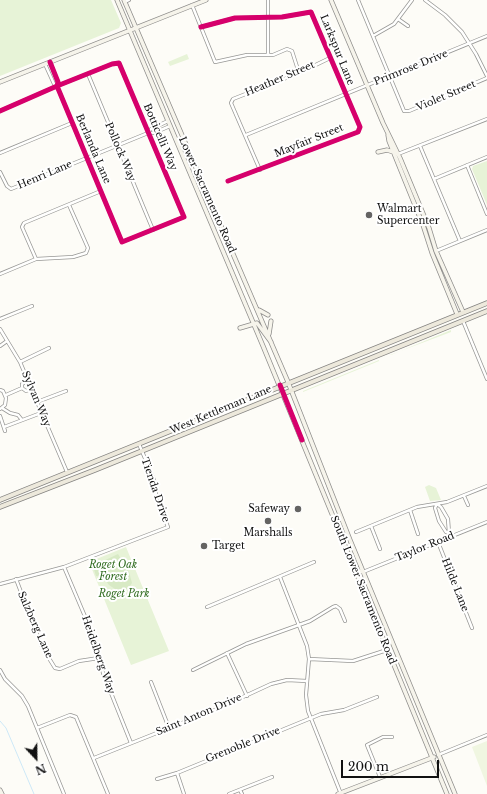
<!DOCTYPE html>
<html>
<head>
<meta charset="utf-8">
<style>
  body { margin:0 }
  #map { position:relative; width:487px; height:794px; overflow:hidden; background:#fdfcf7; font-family:"Libre Baskerville",serif }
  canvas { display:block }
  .north { position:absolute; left:16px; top:738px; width:40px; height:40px; -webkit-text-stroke:3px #fff; paint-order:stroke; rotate:158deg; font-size:11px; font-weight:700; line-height:16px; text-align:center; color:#111 }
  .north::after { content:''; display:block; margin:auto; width:14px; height:18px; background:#111; clip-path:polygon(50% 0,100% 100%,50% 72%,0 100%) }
  .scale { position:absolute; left:341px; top:760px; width:98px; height:18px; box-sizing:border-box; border:2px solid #111; border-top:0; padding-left:5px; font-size:12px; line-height:14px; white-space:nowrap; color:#111; -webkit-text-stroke:3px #fff; paint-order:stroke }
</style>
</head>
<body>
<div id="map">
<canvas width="487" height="794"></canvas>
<div class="north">N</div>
<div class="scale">200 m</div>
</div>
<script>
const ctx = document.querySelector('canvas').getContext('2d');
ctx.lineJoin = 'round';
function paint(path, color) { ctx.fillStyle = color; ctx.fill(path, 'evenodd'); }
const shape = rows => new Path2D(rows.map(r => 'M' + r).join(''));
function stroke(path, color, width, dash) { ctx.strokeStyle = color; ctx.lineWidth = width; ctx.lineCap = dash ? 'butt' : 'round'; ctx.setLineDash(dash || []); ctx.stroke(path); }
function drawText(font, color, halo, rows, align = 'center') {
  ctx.font = font + ' "Libre Baskerville",serif'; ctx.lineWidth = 4; ctx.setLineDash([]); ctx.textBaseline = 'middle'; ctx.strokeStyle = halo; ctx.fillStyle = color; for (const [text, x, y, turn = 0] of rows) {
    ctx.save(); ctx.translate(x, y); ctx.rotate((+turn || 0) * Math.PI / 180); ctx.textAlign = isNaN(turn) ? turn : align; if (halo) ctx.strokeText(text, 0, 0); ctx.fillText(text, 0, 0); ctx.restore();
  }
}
paint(shape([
  [0,0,111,0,121,23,119,28,0,76],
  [187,54,189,59,170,66,168,62],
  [487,161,487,205,472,169,473,166],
  [451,330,451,332,390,355,391,355],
  [379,360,379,361,303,392,303,391],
  [429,485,436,488,441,500,430,501,425,487],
  [126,547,169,651,131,665,89,562]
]), '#e7f3d7');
paint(shape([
  [118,554,129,572,132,583,128,589,118,591,109,585,103,577,96,576,93,566]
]), '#d8eac5');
paint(shape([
  [487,741,487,786,472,747]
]), '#f0f6e1');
stroke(shape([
  [0,721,6,728,34,794]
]), '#cde8f7', 1);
const street = shape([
  [268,0,268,55],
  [358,0,404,111,409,111,487,78],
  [425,0,445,15,462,32,476,54,487,76],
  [125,2,129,0],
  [192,5,215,62,247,55,273,55,287,49,292,51,299,73],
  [398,19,408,26],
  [201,27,235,18,282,17,311,12,360,127,358,132,228,181],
  [373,36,394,24,412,0],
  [45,64,54,84,57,86],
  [88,74,153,230],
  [0,111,57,86,112,64,119,63,184,217,122,242,57,86,58,82,50,62],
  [148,133,151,129,168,121],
  [246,135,487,36],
  [420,146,460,241],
  [0,153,72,123],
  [398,154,487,119],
  [467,165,487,214],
  [260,170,231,103,233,99,299,73,330,58],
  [0,172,7,186,11,189,148,133,154,133,170,126],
  [434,179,487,157],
  [436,251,487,230],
  [36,259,22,227,24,223,101,191],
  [0,274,36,259,73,257,86,253,88,248,69,205],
  [0,319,32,306],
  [463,321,487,379],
  [0,329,20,362,67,472],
  [0,346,7,341],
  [20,362,49,348],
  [22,388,22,384,28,381],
  [0,390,3,391,6,398,5,405,0,409],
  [6,395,22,388,26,391,31,389],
  [37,402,66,391],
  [2,408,10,413,18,415,22,420],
  [0,416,5,431],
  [4,427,41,413],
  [464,496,468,505],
  [437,504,441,507,448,519,449,533,446,532,439,521,435,508,437,504],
  [410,510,418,534],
  [371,526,380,549],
  [356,532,417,507,447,502,487,486],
  [438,542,472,628],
  [64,567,95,640,103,673,131,743],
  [363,572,487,522],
  [280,577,307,646,309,659,306,695,308,711,341,794],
  [16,579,42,647,55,668,60,669,79,661,99,658],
  [0,584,64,567,168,527,157,500,154,480,139,444],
  [207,607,314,562],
  [227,653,247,696],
  [309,659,353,661,387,650],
  [0,670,5,679,22,696,28,706,64,794],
  [193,670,246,644,310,621,333,607,336,606,340,609,345,621],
  [151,682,169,728],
  [37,728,70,715,76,717,108,794],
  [438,755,487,735],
  [94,758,217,709,271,684,287,680,307,681],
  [177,773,184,794],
  [380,777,367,745,383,737,392,737],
  [157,779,177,773,321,714,344,710,377,697],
  [240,790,242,794],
  [229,794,272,777]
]);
const secondary = shape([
  [117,0,263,346,447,794],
  [124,0,288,382,350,540,455,794],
  [331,0,383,123,400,158,429,228,436,251,463,312],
  [0,82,206,0],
  [388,135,389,141,423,225,432,253,457,314],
  [378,152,387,150,393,152],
  [259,310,268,315],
  [240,328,257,323,271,342],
  [269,334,271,321],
  [351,559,354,562,358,571,363,572],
  [0,790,2,794],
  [338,794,434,757]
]);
const primary = shape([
  [0,500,487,303],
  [0,507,95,470,487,311]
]);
stroke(street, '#979795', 4);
stroke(secondary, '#8e8d8b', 5);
stroke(primary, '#858482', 5.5);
stroke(street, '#fffffe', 2.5);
stroke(secondary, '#f6f4eb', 3.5);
stroke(primary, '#ede9dc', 4);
stroke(shape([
  [201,27,235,18,282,17,311,12,360,127,358,132,228,181],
  [0,111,57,86,112,64,119,63,184,217,122,242,57,86,58,82,50,62],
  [280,385,302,440]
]), '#d6006c', 5);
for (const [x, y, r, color] of [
  [369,215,4,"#646362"],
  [298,509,4,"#646362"],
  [268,521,4,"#646362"],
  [204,546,4,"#646362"]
]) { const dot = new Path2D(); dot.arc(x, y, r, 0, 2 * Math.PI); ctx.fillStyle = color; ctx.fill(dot); stroke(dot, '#fff', 1.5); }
drawText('10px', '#111', '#fff', [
  ["Larkspur Lane",337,50,68],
  ["Primrose Drive",411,68,-22],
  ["Heather Street",280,79,-23],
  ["Violet Street",446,96,-23],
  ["Botticelli Way",160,137,67],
  ["Mayfair Street",309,141,-22],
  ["Berlanda Lane",93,149,67],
  ["Pollock Way",120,152,67],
  ["Henri Lane",45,175,-23],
  ["Lower Sacramento Road",207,195,66],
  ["Sylvan Way",36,399,67],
  ["West Kettleman Lane",221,410,-23],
  ["Tienda Drive",155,490,71],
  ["Taylor Road",425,547,-22],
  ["Hilde Lane",455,585,68],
  ["South Lower Sacramento Road",363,590,68],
  ["Salzberg Lane",35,625,66],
  ["Heidelberg Way",98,655,71],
  ["Saint Anton Drive",199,715,-23],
  ["Grenoble Drive",243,745,-22]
]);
drawText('10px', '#111', '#fff', [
  ["Walmart",377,209],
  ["Supercenter",377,221],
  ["Safeway",290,509,"right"],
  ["Marshalls",268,533,"center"],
  ["Target",212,546]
], 'left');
drawText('italic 10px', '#2f6b1f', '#fff', [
  ["Roget Oak",113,565],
  ["Forest",113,577],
  ["Roget Park",124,594]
]);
</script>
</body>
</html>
